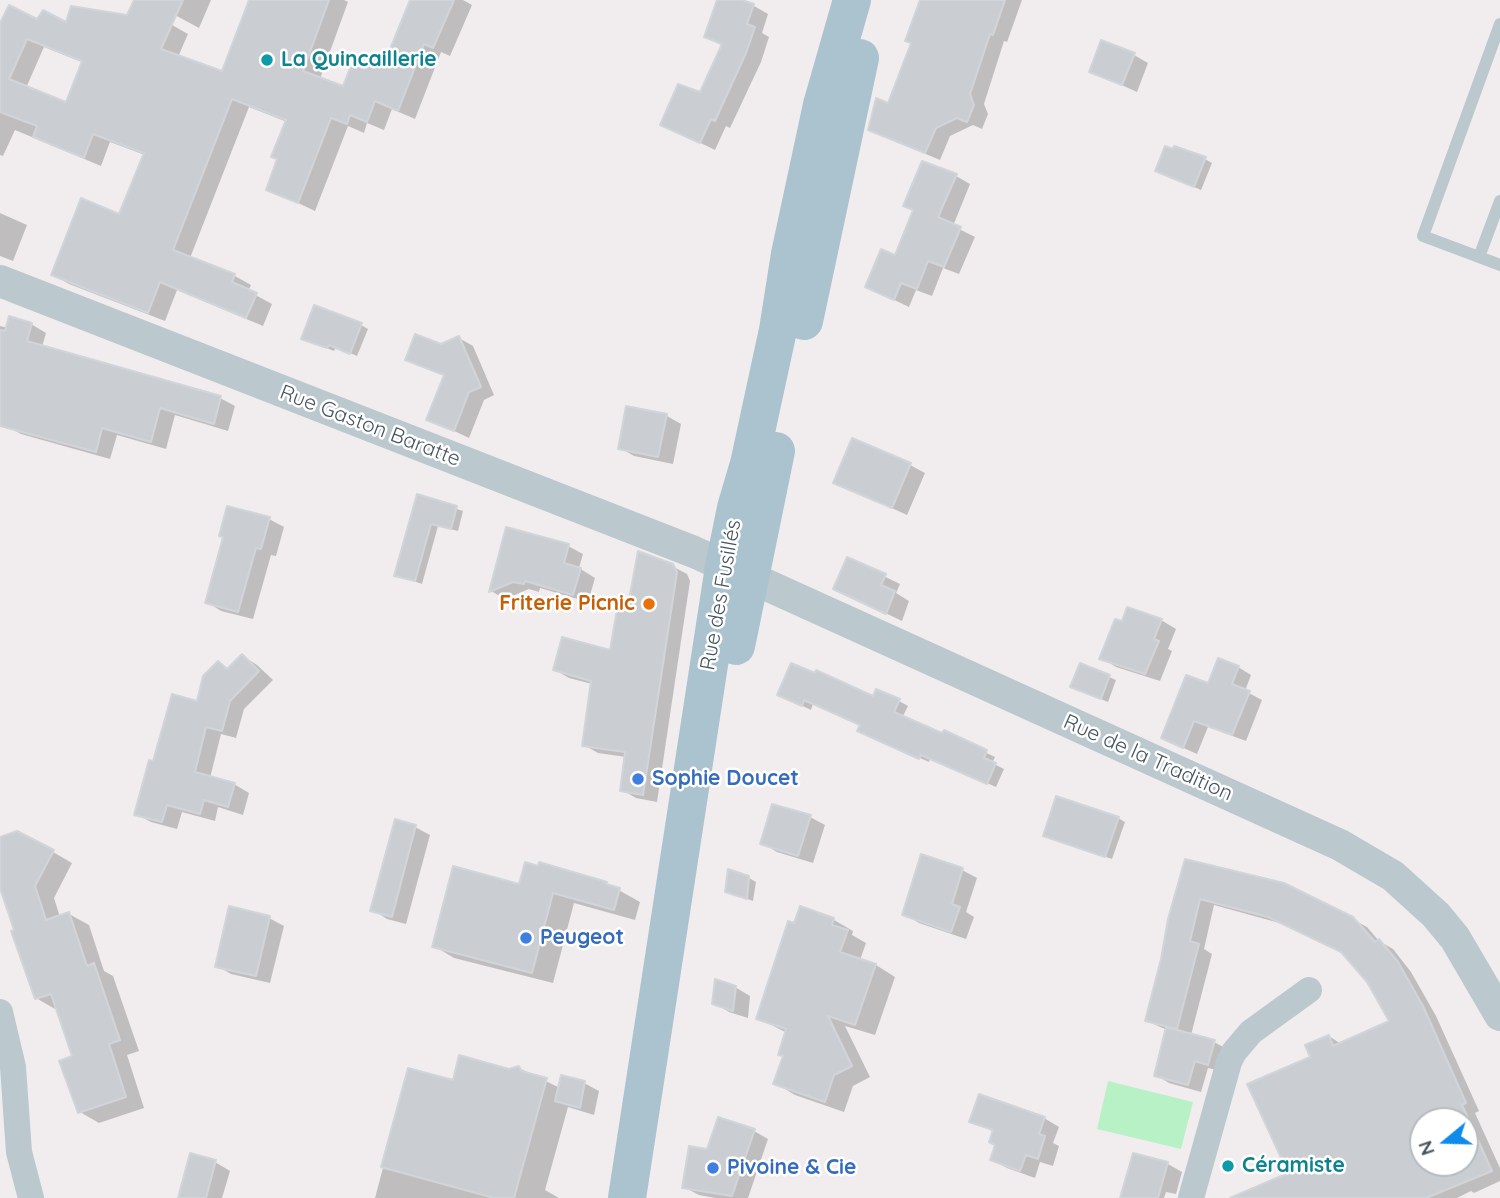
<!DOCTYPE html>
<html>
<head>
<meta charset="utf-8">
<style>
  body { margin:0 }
  #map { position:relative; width:1500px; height:1198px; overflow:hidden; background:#f1edee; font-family:Quicksand,sans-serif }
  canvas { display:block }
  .north { position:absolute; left:1409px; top:1107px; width:70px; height:70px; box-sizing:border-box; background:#fff; border:2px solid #b5bbbe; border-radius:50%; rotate:251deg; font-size:19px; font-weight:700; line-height:28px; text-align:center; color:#45545c }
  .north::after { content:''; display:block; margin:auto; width:24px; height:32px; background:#0f8be9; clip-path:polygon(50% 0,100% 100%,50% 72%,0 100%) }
</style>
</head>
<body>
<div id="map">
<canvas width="1500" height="1198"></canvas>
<div class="north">N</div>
</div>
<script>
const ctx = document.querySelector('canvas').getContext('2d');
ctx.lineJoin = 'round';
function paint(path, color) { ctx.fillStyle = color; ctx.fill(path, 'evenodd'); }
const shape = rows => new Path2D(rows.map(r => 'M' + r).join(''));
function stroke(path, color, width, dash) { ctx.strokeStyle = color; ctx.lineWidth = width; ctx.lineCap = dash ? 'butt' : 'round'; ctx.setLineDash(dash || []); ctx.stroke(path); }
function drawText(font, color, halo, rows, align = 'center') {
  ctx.font = font + ' Quicksand,sans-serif'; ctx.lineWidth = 5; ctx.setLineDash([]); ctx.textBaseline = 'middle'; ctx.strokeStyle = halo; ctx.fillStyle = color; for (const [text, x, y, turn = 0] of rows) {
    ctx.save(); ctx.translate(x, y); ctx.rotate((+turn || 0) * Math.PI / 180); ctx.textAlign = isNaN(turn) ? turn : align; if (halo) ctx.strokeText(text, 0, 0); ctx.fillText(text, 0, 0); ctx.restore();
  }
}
paint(shape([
  [1108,1081,1193,1102,1181,1149,1097,1129]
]), '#b9f1c7');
paint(shape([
  [147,0,211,0,199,28],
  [251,0,344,0,348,2,320,79,344,88,374,67,385,66,412,0,463,0,472,5,450,56,441,52,415,119,392,109,384,130,367,123,364,133,348,126,315,211,268,189,279,159,287,122,249,107,190,258,235,276,251,285,248,291,272,304,263,326,177,290,165,321,69,284,53,275,120,216,145,155,110,142,101,166,15,130,3,156,0,155,0,28,37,22,67,24,80,9,172,25,188,34,178,57,223,73],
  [44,47,84,63,67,105,26,88],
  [718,0,737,0,754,6,768,14,762,33,769,37,761,62,730,128,726,126,715,150,662,124,701,94,723,46,706,37],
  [922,0,1022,0,1007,42,1004,41,984,104,988,114,982,129,973,125,950,136,940,160,885,137,870,129,889,105,913,43],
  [1134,55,1148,63,1137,92,1091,71],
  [1205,159,1212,163,1201,190,1157,171],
  [956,176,970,184,953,226,975,237,959,274,943,268,932,296,916,290,909,307,867,287,896,257,915,211],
  [0,213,27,225,13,261,0,256],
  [31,324,46,333,42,347,220,398,235,406,228,431,175,415,166,449,117,435,110,459,21,434,6,426,0,386,0,326,8,328],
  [361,325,368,329,357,356,336,347,334,351,303,338],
  [459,338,473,346,494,395,484,400,469,438,429,419,445,376,407,359],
  [667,416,681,424,673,464,634,456,620,448],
  [910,465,925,473,907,515,835,482],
  [418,496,463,511,458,531,438,526,422,584,396,575],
  [269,519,284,527,276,556,271,555,253,619,221,611,207,602],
  [568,546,583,554,579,568,595,578,588,602,540,588,539,592,529,589,505,599,491,591],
  [848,559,900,584,896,593,909,601,902,621,835,589],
  [672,566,687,574,690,581,657,802,636,798,622,790,626,757,598,753,584,745,592,684,569,678,555,670,612,652,629,607],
  [1161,620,1176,629,1168,649,1172,651,1160,681,1116,667,1102,658,1123,623],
  [243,656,257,665,273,680,244,709,236,738,221,734,210,778,234,784,249,793,243,815,218,807,215,821,182,812,177,829,151,822,136,814,154,763,198,703,219,663,230,669],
  [1081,665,1116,680,1108,702,1079,690],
  [1238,667,1251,675,1245,691,1262,700,1246,741,1208,727,1197,754,1177,745,1209,686],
  [874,698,899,701,908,706,902,718,943,736,944,733,995,757,992,763,1004,769,996,787,930,758,929,762,868,735,862,725,813,704,811,710,788,699],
  [810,817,825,825,813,863,777,852,762,843],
  [1118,818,1125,822,1112,859,1045,836],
  [415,827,430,835,406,924,387,919,373,910],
  [0,839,53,852,72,863,54,898,60,917,69,914,89,925,104,971,113,976,139,1051,127,1055,144,1108,99,1123,80,1112,74,1057,58,1008,55,1009,36,998,17,931,0,885],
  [1186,861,1352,919,1367,927,1379,941,1393,949,1411,972,1436,1016,1479,1111,1475,1113,1500,1168,1500,1181,1474,1193,1471,1191,1457,1198,1235,1198,1290,1174,1312,1057,1329,1036,1341,1044,1391,1022,1369,981,1345,953,1283,924,1214,905,1204,949,1212,954,1191,1035,1214,1042,1227,1049,1221,1071,1208,1068,1201,1092,1169,1083,1156,1075,1167,1030,1147,1021],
  [1423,1121,1465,1121,1465,1163,1423,1163],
  [962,870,977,878,966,912,974,917,966,939,919,923,904,914],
  [749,878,756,882,753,901,726,891],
  [606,883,640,902,635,920,574,903,553,983,454,958,434,946,520,886],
  [801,908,834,920,853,931,852,935,866,943,860,960,876,965,895,977,875,1035,845,1026,870,1077,853,1086,844,1112,795,1095,775,1083,784,1057,787,1033,758,1018],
  [269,918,284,926,270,983,231,974,217,966],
  [735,987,750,996,748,1018,729,1012,714,1003],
  [519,1068,560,1088,584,1083,599,1091,594,1115,568,1107,545,1190,559,1198,375,1198,409,1070,454,1082],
  [1044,1118,1059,1127,1053,1143,1059,1146,1053,1166,1040,1162,1035,1178,1007,1168,992,1160,997,1145,994,1132,972,1121],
  [754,1131,768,1139,748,1198,715,1198,699,1195,684,1187,709,1151],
  [1134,1155,1168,1164,1182,1172,1176,1194,1166,1192,1164,1198,1121,1198],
  [215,1162,230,1171,222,1198,180,1198]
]), '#0003');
const building = shape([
  [134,0,183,0,161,49,222,71,249,0,329,0,303,71,343,86,354,58,373,65,375,60,384,64,410,0,454,0,433,48,424,44,398,111,375,101,367,122,350,115,347,124,331,118,298,203,266,190,277,159,271,157,286,120,232,99,173,250,235,274,232,282,257,293,246,318,160,282,148,313,51,275,81,198,119,214,144,153,93,134,84,158,33,137,37,126,0,112,0,23,9,5,37,19,43,10,66,22,71,6,127,15,134,0],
  [27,39,82,61,66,102,9,79,27,39],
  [717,0,742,0,754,4,747,24,755,27,746,53,715,121,711,119,700,143,660,125,678,84,700,92,722,44,704,37,717,0],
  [920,0,1005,0,993,35,990,34,970,94,974,105,967,122,957,118,936,128,925,153,868,130,876,98,888,103,911,43,905,41,920,0],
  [1101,40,1135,53,1122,85,1089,72,1101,40],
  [1165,146,1173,149,1174,146,1206,157,1194,187,1155,171,1165,146],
  [922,161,957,174,938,217,961,227,944,267,928,261,917,289,901,283,894,300,865,287,881,249,895,255,913,210,903,206,922,161],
  [314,305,362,323,350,354,329,345,327,348,301,339,314,305],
  [9,316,32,323,27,341,221,396,214,424,160,408,151,442,102,428,96,452,0,426,0,330,5,331,9,316],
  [415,334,441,344,459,336,481,387,469,392,454,431,426,420,444,375,405,360,415,334],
  [626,406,667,414,658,457,618,449,626,406],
  [852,438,911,463,892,508,833,483,852,438],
  [417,494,457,506,451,529,431,524,415,581,394,576,417,494],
  [227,506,270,517,261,549,256,548,238,612,205,603,223,537,219,536,227,506],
  [506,527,569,544,564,563,581,568,573,595,525,581,524,584,513,582,489,592,506,527],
  [638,551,673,564,677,572,643,795,620,791,625,752,582,746,591,681,553,670,562,637,610,650,618,604,628,605,638,551],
  [847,557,886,574,881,585,895,591,886,614,833,589,847,557],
  [1127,607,1162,619,1154,639,1159,641,1145,674,1099,659,1115,619,1122,621,1127,607],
  [242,654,259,671,230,701,222,731,206,727,195,772,235,783,228,807,204,800,200,814,167,805,162,822,134,815,149,760,153,761,172,694,197,701,203,676,218,661,227,669,242,654],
  [1218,658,1239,666,1232,684,1250,691,1232,735,1194,721,1183,748,1161,738,1186,675,1208,683,1218,658],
  [791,663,815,673,816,670,873,696,876,689,900,699,894,712,942,733,944,730,987,750,984,758,996,763,987,784,921,755,919,759,857,731,860,725,804,700,802,706,777,695,791,663],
  [1080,663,1110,675,1101,699,1070,687,1080,663],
  [1056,796,1119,817,1105,857,1043,836,1056,796],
  [772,804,811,815,798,856,760,844,772,804],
  [395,819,416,825,392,917,370,911,395,819],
  [17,831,54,850,35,886,46,920,69,912,87,966,94,963,120,1040,109,1044,126,1097,78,1113,59,1061,72,1056,51,994,35,999,11,931,14,930,0,888,0,837,17,831],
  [921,854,963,868,952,904,960,907,951,932,902,915,921,854],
  [1185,859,1284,883,1353,917,1375,942,1379,939,1398,962,1423,1006,1466,1103,1462,1105,1492,1171,1426,1198,1230,1198,1288,1173,1247,1084,1310,1057,1305,1045,1329,1035,1333,1046,1389,1021,1367,982,1341,952,1268,917,1200,899,1190,941,1199,944,1177,1029,1145,1021,1161,959,1168,919,1185,859],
  [1423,1121,1465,1121,1465,1163,1423,1163,1423,1121],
  [525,862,538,866,539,862,607,882,606,884,620,888,614,910,553,893,532,973,432,947,453,866,519,884,525,862],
  [728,869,749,876,747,899,725,892,728,869],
  [229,906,270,916,256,976,215,967,229,906],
  [800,906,834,918,832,925,848,930,840,952,876,964,855,1025,828,1016,852,1066,834,1075,825,1102,773,1084,783,1056,778,1055,786,1029,756,1019,788,921,794,923,800,906],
  [715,979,736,986,733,1011,712,1004,715,979],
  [1166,1027,1215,1040,1208,1065,1195,1061,1188,1085,1154,1076,1166,1027],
  [459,1055,509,1069,519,1066,521,1071,547,1078,514,1198,494,1198,381,1167,408,1068,453,1080,459,1055],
  [561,1075,585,1081,580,1108,555,1101,561,1075],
  [979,1094,1045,1117,1039,1134,1045,1136,1038,1159,1026,1155,1020,1171,990,1160,995,1145,989,1142,993,1130,969,1122,979,1094],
  [718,1117,755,1129,732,1196,682,1188,689,1146,707,1149,718,1117],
  [190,1153,216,1160,206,1198,178,1198,190,1153],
  [1133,1153,1168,1162,1158,1198,1120,1198,1133,1153]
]);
paint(building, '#caced3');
stroke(building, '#d1d5da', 2);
stroke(shape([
  [1500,24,1423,236,1500,265],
  [1479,257,1500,201]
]), '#bbc8ce', 12);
stroke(shape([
  [0,1012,13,1067,19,1152,31,1198],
  [1191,1198,1229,1062,1234,1052,1251,1032,1309,990]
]), '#bbc8ce', 26);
stroke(shape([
  [0,281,694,552,1340,845,1393,876,1436,915,1455,938,1500,1015]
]), '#bbc8ce', 32);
stroke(shape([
  [804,321,860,58],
  [736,646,776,451],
  [627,1198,724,567,736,508,749,464,778,330,790,254,822,105,852,0]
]), '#abc2cf', 38);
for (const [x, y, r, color] of [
  [267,60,7,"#0f9aa8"],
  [649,604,7,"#e8710a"],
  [638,779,7,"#3f7fe0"],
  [526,938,7,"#3f7fe0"],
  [1228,1166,7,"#0f9aa8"],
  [713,1168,7,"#3f7fe0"]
]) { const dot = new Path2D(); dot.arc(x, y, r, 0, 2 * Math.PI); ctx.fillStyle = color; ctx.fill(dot); stroke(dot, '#fff', 2.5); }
drawText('bold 21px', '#0d838f', '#fff', [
  ["La Quincaillerie",281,60],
  ["Céramiste",1242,1166]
], 'left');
drawText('21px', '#45545c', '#fff', [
  ["Rue Gaston Baratte",370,426,21],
  ["Rue des Fusillés",721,595,-80],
  ["Rue de la Tradition",1148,758,24]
]);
drawText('bold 21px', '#c56008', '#fff', [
  ["Friterie Picnic",635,604]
], 'right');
drawText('bold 21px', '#366cbe', '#fff', [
  ["Sophie Doucet",652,779],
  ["Peugeot",540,938],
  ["Pivoine & Cie",727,1168]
], 'left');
</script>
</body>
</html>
